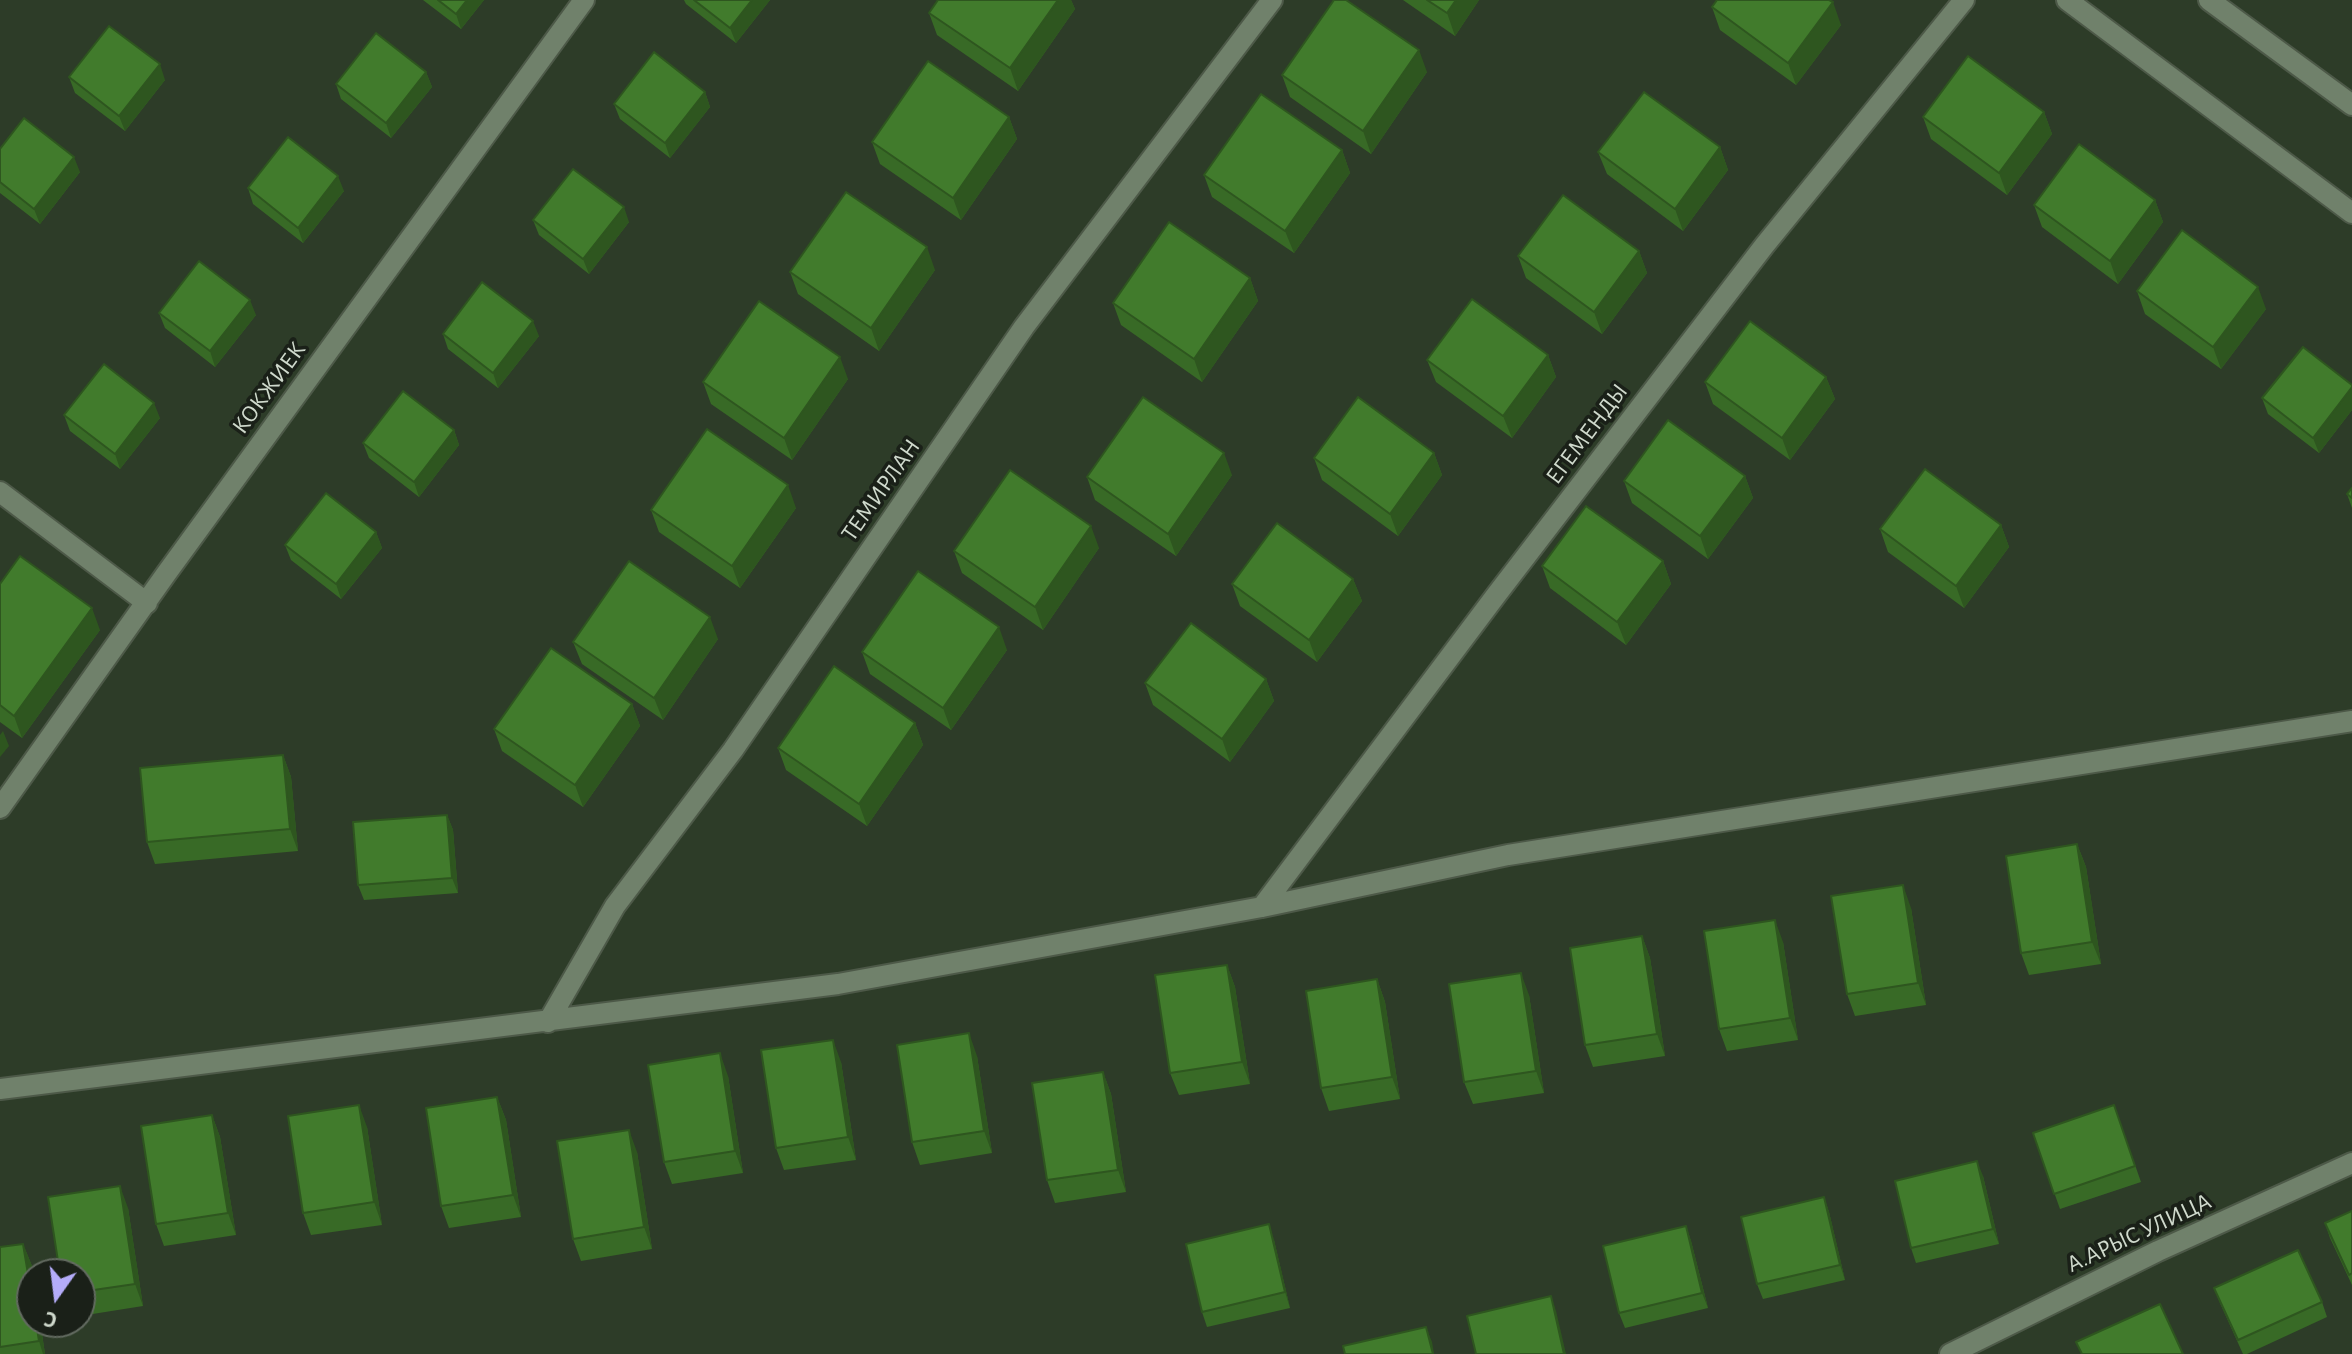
<!DOCTYPE html>
<html>
<head>
<meta charset="utf-8">
<style>
  body { margin:0 }
  #map { position:relative; width:2352px; height:1354px; overflow:hidden; background:#2d3c28; font-family:"Alegreya Sans",sans-serif }
  canvas { display:block }
  .north { position:absolute; left:16px; top:1258px; width:80px; height:80px; box-sizing:border-box; background:#1a2018; border:2px solid #626a60; border-radius:50%; rotate:194deg; font-size:22px; font-weight:700; line-height:32px; text-align:center; color:#cfd9cc }
  .north::after { content:''; display:block; margin:auto; width:28px; height:36px; background:#b4acf9; clip-path:polygon(50% 0,100% 100%,50% 72%,0 100%) }
</style>
</head>
<body>
<div id="map">
<canvas width="2352" height="1354"></canvas>
<div class="north">С</div>
</div>
<script>
const ctx = document.querySelector('canvas').getContext('2d');
ctx.lineJoin = 'round';
const shape = rows => new Path2D(rows.map(r => 'M' + r).join(''));
function stroke(path, color, width, dash) { ctx.strokeStyle = color; ctx.lineWidth = width; ctx.lineCap = dash ? 'butt' : 'round'; ctx.setLineDash(dash || []); ctx.stroke(path); }
function paint(path, color) { ctx.fillStyle = color; ctx.fill(path, 'evenodd'); }
function drawText(font, color, halo, rows, align = 'center') {
  ctx.font = font + ' "Alegreya Sans",sans-serif'; ctx.lineWidth = 7; ctx.setLineDash([]); ctx.textBaseline = 'middle'; ctx.strokeStyle = halo; ctx.fillStyle = color; for (const [text, x, y, turn = 0] of rows) {
    ctx.save(); ctx.translate(x, y); ctx.rotate((+turn || 0) * Math.PI / 180); ctx.textAlign = isNaN(turn) ? turn : align; if (halo) ctx.strokeText(text, 0, 0); ctx.fillText(text, 0, 0); ctx.restore();
  }
}
const minor = shape([
  [0,492,147,603],
  [0,808,166,574,584,0],
  [1262,907,1497,594,1764,246,1964,0],
  [548,1022,615,906,733,750,1024,327,1272,0],
  [0,1089,838,984,1262,907,1508,855,2352,721],
  [1950,1354,2158,1251,2352,1163]
]);
const tertiary = shape([
  [2067,0,2352,213],
  [2209,0,2352,105]
]);
stroke(minor, '#4d5948', 24);
stroke(tertiary, '#4d5948', 24);
stroke(minor, '#70816b', 20);
stroke(tertiary, '#70816b', 20);
paint(shape([
  [423,0,484,0,461,29],
  [684,0,770,0,736,43,686,4],
  [938,0,1071,0,1075,9,1018,91,937,35,929,13],
  [1403,0,1479,0,1455,36],
  [1712,7,1841,25,1796,85,1720,30],
  [426,72,432,87,391,138,341,99,336,84],
  [1427,72,1371,154,1290,97,1282,75],
  [69,77,165,80,125,131,75,93],
  [705,92,710,107,670,158,620,119,614,104],
  [2044,112,2052,134,2007,195,1931,139,1923,117],
  [1009,117,1017,139,961,220,880,164,872,142],
  [1720,147,1728,170,1683,231,1607,174,1598,152],
  [0,149,80,172,40,224,0,193],
  [1342,150,1350,173,1294,253,1212,197,1204,175],
  [248,188,344,191,303,243,253,204],
  [2155,200,2163,222,2118,284,2042,227,2034,205],
  [533,220,629,222,589,274,539,235],
  [1639,251,1647,273,1602,334,1526,278,1518,256],
  [935,270,879,351,798,294,790,272],
  [1250,278,1258,301,1202,382,1121,325,1113,303],
  [2137,291,2266,309,2221,369,2145,314],
  [159,313,256,315,215,367,165,328],
  [443,334,539,336,498,388,448,349],
  [1548,355,1556,377,1512,438,1436,382,1427,360],
  [1826,377,1835,399,1790,460,1713,404,1705,382],
  [848,379,792,460,711,404,703,382],
  [2352,387,2352,410,2319,453,2268,414,2262,398],
  [64,415,160,418,120,469,70,431],
  [454,430,459,445,419,497,369,458,363,443],
  [1434,453,1442,475,1398,536,1322,480,1314,458],
  [1232,475,1176,556,1095,500,1087,477],
  [1745,476,1753,498,1708,559,1632,503,1624,481],
  [2352,488,2352,508,2347,494],
  [796,508,740,588,659,532,651,510],
  [2001,525,2009,547,1964,608,1888,552,1880,529],
  [376,532,382,548,341,599,291,560,285,545],
  [1099,548,1043,630,962,573,954,551],
  [1663,561,1671,584,1626,645,1550,588,1542,566],
  [1353,579,1362,601,1317,662,1240,606,1232,584],
  [0,584,100,630,22,738,0,722],
  [718,639,663,720,582,664,573,642],
  [1007,650,951,730,870,674,862,652],
  [1266,679,1274,701,1230,762,1153,705,1145,683],
  [632,704,640,726,583,807,502,751,494,729],
  [915,723,923,745,867,826,786,770,778,748],
  [283,755,291,777,298,851,155,864,147,842],
  [447,815,453,830,458,893,364,900,358,885],
  [2077,844,2086,867,2101,964,2029,975,2021,953],
  [1911,908,1926,1005,1855,1016,1847,994],
  [1642,936,1650,958,1665,1056,1593,1067,1585,1045],
  [1783,942,1798,1040,1727,1051,1719,1029],
  [1227,965,1235,987,1250,1084,1179,1095,1170,1073],
  [1377,979,1385,1002,1400,1099,1329,1111,1321,1088],
  [1529,995,1544,1093,1473,1104,1464,1082],
  [977,1056,992,1153,920,1165,912,1142],
  [841,1062,856,1160,784,1170,776,1148],
  [1103,1072,1111,1094,1126,1192,1055,1203,1047,1180],
  [728,1076,743,1173,672,1184,664,1162],
  [497,1097,506,1120,521,1217,449,1228,441,1206],
  [2114,1105,2141,1182,2060,1209,2033,1133],
  [212,1115,220,1137,236,1235,164,1246,156,1224],
  [367,1127,382,1225,311,1235,303,1213],
  [637,1152,652,1249,581,1261,573,1239],
  [1983,1176,1999,1244,1916,1263,1911,1248],
  [1824,1197,1829,1212,1845,1280,1763,1299,1757,1284],
  [128,1208,143,1306,80,1316,80,1274],
  [2352,1211,2352,1285,2330,1238,2325,1223],
  [1686,1226,1691,1241,1708,1308,1625,1328,1619,1313],
  [1274,1240,1290,1308,1207,1327,1202,1312],
  [23,1244,32,1266,45,1354,0,1354,0,1247],
  [2214,1288,2322,1302,2327,1317,2247,1354,2243,1354,2220,1303]
]), '#386a26');
paint(shape([
  [467,0,484,0,461,29,456,14],
  [752,0,770,0,736,43,730,28],
  [1058,0,1071,0,1075,9,1018,91,1010,68],
  [1456,0,1479,0,1455,36,1447,13],
  [1833,2,1841,25,1796,85,1788,63],
  [1419,50,1427,72,1371,154,1363,131],
  [160,64,165,80,125,131,119,116],
  [426,72,432,87,391,138,386,123],
  [705,92,710,107,670,158,665,143],
  [2044,112,2052,134,2007,195,1999,173],
  [1009,117,1017,139,961,220,953,198],
  [1720,147,1728,170,1683,231,1675,209],
  [1342,150,1350,173,1294,253,1285,231],
  [74,157,80,172,40,224,34,209],
  [338,176,344,191,303,243,298,228],
  [2155,200,2163,222,2118,284,2110,261],
  [624,207,629,222,589,274,583,259],
  [927,247,935,270,879,351,871,328],
  [1639,251,1647,273,1602,334,1594,312],
  [1250,278,1258,301,1202,382,1194,359],
  [2258,287,2266,309,2221,369,2213,347],
  [250,300,256,315,215,367,210,351],
  [533,321,539,336,498,388,493,373],
  [1548,355,1556,377,1512,438,1503,416],
  [840,357,848,379,792,460,784,438],
  [1826,377,1835,399,1790,460,1782,438],
  [2352,387,2352,410,2319,453,2313,438],
  [154,403,160,418,120,469,115,454],
  [454,430,459,445,419,497,414,482],
  [1224,453,1232,475,1176,556,1168,534],
  [1434,453,1442,475,1398,536,1390,514],
  [1745,476,1753,498,1708,559,1700,536],
  [788,485,796,508,740,588,732,566],
  [2001,525,2009,547,1964,608,1956,586],
  [1091,526,1099,548,1043,630,1035,607],
  [376,532,382,548,341,599,336,584],
  [1663,561,1671,584,1626,645,1617,622],
  [1353,579,1362,601,1317,662,1309,640],
  [92,608,100,630,22,738,14,716],
  [710,617,718,639,663,720,654,698],
  [999,627,1007,650,951,730,943,708],
  [1266,679,1274,701,1230,762,1222,739],
  [632,704,640,726,583,807,575,785],
  [915,723,923,745,867,826,859,804],
  [3,731,9,746,0,757,0,735],
  [283,755,291,777,298,851,290,829],
  [447,815,453,830,458,893,452,878],
  [2077,844,2086,867,2101,964,2092,942],
  [1903,885,1911,908,1926,1005,1918,983],
  [1775,920,1783,942,1798,1040,1790,1018],
  [1642,936,1650,958,1665,1056,1657,1034],
  [1227,965,1235,987,1250,1084,1242,1062],
  [1521,973,1529,995,1544,1093,1536,1071],
  [1377,979,1385,1002,1400,1099,1392,1077],
  [969,1033,977,1056,992,1153,984,1131],
  [833,1040,841,1062,856,1160,848,1137],
  [720,1053,728,1076,743,1173,735,1151],
  [1103,1072,1111,1094,1126,1192,1118,1170],
  [497,1097,506,1120,521,1217,513,1195],
  [359,1105,367,1127,382,1225,374,1202],
  [212,1115,220,1137,236,1235,228,1213],
  [629,1130,637,1152,652,1249,644,1227],
  [1977,1161,1983,1176,1999,1244,1993,1229],
  [120,1186,128,1208,143,1306,135,1284],
  [1824,1197,1829,1212,1845,1280,1840,1265],
  [1269,1224,1274,1240,1290,1308,1285,1292],
  [1686,1226,1691,1241,1708,1308,1702,1293],
  [23,1244,32,1266,33,1274,32,1298],
  [1551,1296,1556,1311,1566,1354,1564,1354],
  [36,1322,40,1322,45,1354,43,1354,39,1341],
  [1426,1327,1432,1342,1434,1354,1433,1354]
]), '#2e561f');
const building = shape([
  [438,0,467,0,456,14,438,0],
  [694,0,752,0,730,28,694,0],
  [938,0,1058,0,1010,68,929,13,938,0],
  [1334,0,1346,0,1419,50,1363,131,1282,75,1334,0],
  [1427,0,1456,0,1447,13,1427,0],
  [1717,0,1829,0,1833,2,1788,63,1712,7,1717,0],
  [109,26,160,64,119,116,69,77,109,26],
  [376,33,426,72,386,123,336,84,376,33],
  [654,52,705,92,665,143,614,104,654,52],
  [1968,56,2044,112,1999,173,1923,117,1968,56],
  [928,61,1009,117,953,198,872,142,928,61],
  [1644,92,1720,147,1675,209,1598,152,1644,92],
  [1261,94,1342,150,1285,231,1204,175,1261,94],
  [24,118,74,157,34,209,0,182,0,149,24,118],
  [288,137,338,176,298,228,248,188,288,137],
  [2079,144,2155,200,2110,261,2034,205,2079,144],
  [573,169,624,207,583,259,533,220,573,169],
  [846,192,927,247,871,328,790,272,846,192],
  [1563,195,1639,251,1594,312,1518,256,1563,195],
  [1169,222,1250,278,1194,359,1113,303,1169,222],
  [2182,230,2258,287,2213,347,2137,291,2182,230],
  [199,261,250,300,210,351,159,313,199,261],
  [482,282,533,321,493,373,443,334,482,282],
  [1472,299,1548,355,1503,416,1427,360,1472,299],
  [759,301,840,357,784,438,703,382,759,301],
  [1750,321,1826,377,1782,438,1705,382,1750,321],
  [2303,347,2352,385,2352,387,2313,438,2262,398,2303,347],
  [104,364,154,403,115,454,64,415,104,364],
  [403,391,454,430,414,482,363,443,403,391],
  [1143,397,1224,453,1168,534,1087,477,1143,397],
  [1358,397,1434,453,1390,514,1314,458,1358,397],
  [1668,420,1745,476,1700,536,1624,481,1668,420],
  [707,429,788,485,732,566,651,510,707,429],
  [1925,469,2001,525,1956,586,1880,529,1925,469],
  [1010,470,1091,526,1035,607,954,551,1010,470],
  [2352,488,2352,498,2347,494,2352,488],
  [326,493,376,532,336,584,285,545,326,493],
  [1586,506,1663,561,1617,622,1542,566,1586,506],
  [1277,523,1353,579,1309,640,1232,584,1277,523],
  [20,556,92,608,14,716,0,705,0,584,20,556],
  [629,561,710,617,654,698,573,642,629,561],
  [918,571,999,627,943,708,862,652,918,571],
  [1191,623,1266,679,1222,739,1145,683,1191,623],
  [551,648,632,704,575,785,494,729,551,648],
  [834,666,915,723,859,804,778,748,834,666],
  [283,755,290,829,147,842,140,768,283,755],
  [447,815,452,878,358,885,353,822,447,815],
  [2077,844,2092,942,2021,953,2006,856,2077,844],
  [1903,885,1918,983,1847,994,1831,896,1903,885],
  [1775,920,1790,1018,1719,1029,1704,931,1775,920],
  [1642,936,1657,1034,1585,1045,1570,948,1642,936],
  [1227,965,1242,1062,1170,1073,1155,975,1227,965],
  [1521,973,1536,1071,1464,1082,1449,984,1521,973],
  [1377,979,1392,1077,1321,1088,1306,991,1377,979],
  [969,1033,984,1131,912,1142,897,1045,969,1033],
  [833,1040,848,1137,776,1148,761,1050,833,1040],
  [720,1053,735,1151,664,1162,648,1065,720,1053],
  [1103,1072,1118,1170,1047,1180,1032,1083,1103,1072],
  [497,1097,513,1195,441,1206,426,1108,497,1097],
  [359,1105,374,1202,303,1213,288,1116,359,1105],
  [2114,1105,2135,1166,2054,1194,2033,1133,2114,1105],
  [212,1115,228,1213,156,1224,141,1126,212,1115],
  [629,1130,644,1227,573,1239,557,1141,629,1130],
  [1977,1161,1993,1229,1911,1248,1895,1181,1977,1161],
  [120,1186,135,1284,80,1292,80,1274,60,1274,48,1197,120,1186],
  [1824,1197,1840,1265,1757,1284,1741,1217,1824,1197],
  [2352,1211,2352,1273,2349,1275,2325,1223,2352,1211],
  [1269,1224,1285,1292,1202,1312,1186,1244,1269,1224],
  [1686,1226,1702,1293,1619,1313,1603,1246,1686,1226],
  [23,1244,32,1298,32,1322,36,1322,39,1341,0,1347,0,1247,23,1244],
  [2298,1250,2322,1302,2238,1340,2214,1288,2298,1250],
  [1551,1296,1564,1354,1476,1354,1467,1316,1551,1296],
  [2160,1304,2183,1354,2082,1354,2076,1342,2160,1304],
  [1426,1327,1433,1354,1345,1354,1343,1346,1426,1327]
]);
paint(building, '#417b2c');
stroke(building, '#2e561f', 2);
drawText('24px', '#cfd9cc', '#1a2018', [
  ["КОКЖИЕК",269,388,-54],
  ["ЕГЕМЕНДЫ",1587,434,-53],
  ["ТЕМИРЛАН",881,490,-55],
  ["А.АРЫС УЛИЦА",2139,1233,-25]
]);
</script>
</body>
</html>
